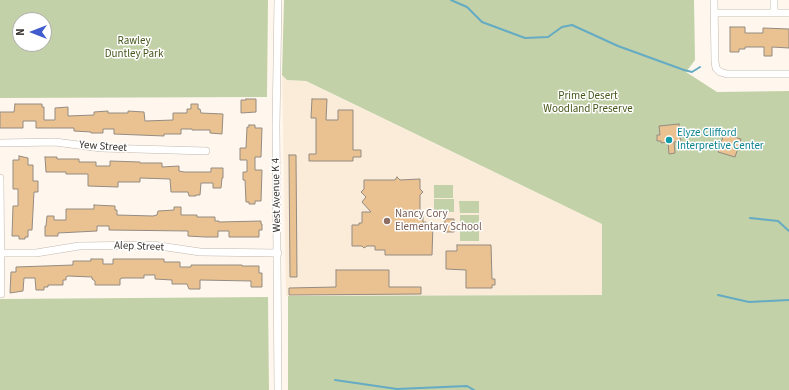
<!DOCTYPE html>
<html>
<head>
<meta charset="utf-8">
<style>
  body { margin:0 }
  #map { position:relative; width:789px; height:390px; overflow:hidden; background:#fff7ee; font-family:"Source Sans 3",sans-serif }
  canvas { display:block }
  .north { position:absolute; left:12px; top:12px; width:40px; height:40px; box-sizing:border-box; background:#fff; border:1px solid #afadac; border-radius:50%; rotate:270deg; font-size:11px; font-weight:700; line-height:16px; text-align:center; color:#37332f }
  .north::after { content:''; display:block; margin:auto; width:14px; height:18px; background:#3f5bce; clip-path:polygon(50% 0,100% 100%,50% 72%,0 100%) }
</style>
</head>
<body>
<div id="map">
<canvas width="789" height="390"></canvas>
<div class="north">N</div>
</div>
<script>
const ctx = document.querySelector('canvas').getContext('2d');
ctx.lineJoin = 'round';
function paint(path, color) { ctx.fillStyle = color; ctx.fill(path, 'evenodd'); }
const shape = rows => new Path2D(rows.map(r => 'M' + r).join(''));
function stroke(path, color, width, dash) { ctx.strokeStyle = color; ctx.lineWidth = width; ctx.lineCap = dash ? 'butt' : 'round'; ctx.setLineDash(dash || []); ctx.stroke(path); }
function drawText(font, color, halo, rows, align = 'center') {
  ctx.font = font + ' "Source Sans 3",sans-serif'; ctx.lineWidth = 3; ctx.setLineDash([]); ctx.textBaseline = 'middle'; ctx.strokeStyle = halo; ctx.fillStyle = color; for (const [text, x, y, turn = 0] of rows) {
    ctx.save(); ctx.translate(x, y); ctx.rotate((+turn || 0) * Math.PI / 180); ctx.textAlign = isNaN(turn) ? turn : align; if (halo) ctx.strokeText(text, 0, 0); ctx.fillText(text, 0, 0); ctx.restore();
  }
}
paint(shape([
  [282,75,287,80,305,81,602,224,603,295,286,296]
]), '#fbecd9');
paint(shape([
  [0,0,268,0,267,97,0,98],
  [20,20,44,20,44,44,20,44],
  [284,0,694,0,695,60,686,72,717,92,789,91,789,390,288,390,288,296,602,295,602,224,306,81,287,80,282,75],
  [434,185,453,185,453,198,434,198],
  [434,199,454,199,454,212,434,212],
  [459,201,479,201,479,213,460,213],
  [460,215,479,215,479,227,460,227],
  [479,228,479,241,460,241,460,229],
  [268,297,269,390,0,390,0,299]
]), '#c2d1a7');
stroke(shape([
  [451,0,467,7,482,22,525,38,548,37,562,27,572,25,618,46,684,70,692,72,700,67],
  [750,218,778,221,789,231],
  [718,295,749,302,789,300],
  [335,380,397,389,467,386,474,390]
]), '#65abc3', 2);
const building = shape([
  [730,27,745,27,745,33,763,33,763,28,789,29,789,48,772,47,772,56,764,56,764,47,745,47,745,49,739,49,739,52,730,52,730,27],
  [246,99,256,99,256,112,241,113,241,100,246,100,246,99],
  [312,99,327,99,326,120,338,120,338,110,353,110,353,150,361,150,361,157,353,157,353,161,309,161,309,154,316,154,316,118,311,118,312,99],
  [15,104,42,104,42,107,44,107,44,120,55,120,55,108,68,107,68,116,94,115,94,112,108,111,108,113,128,113,128,111,144,112,145,121,173,120,173,113,187,113,187,109,191,109,191,104,198,104,198,109,200,109,201,113,223,114,222,134,210,133,210,130,192,130,192,129,181,129,181,134,164,134,164,136,114,134,114,129,103,129,103,133,91,133,91,132,74,131,74,128,36,128,36,121,23,121,23,128,0,128,0,112,14,112,15,104],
  [679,124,679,128,683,127,684,137,680,137,681,141,674,142,675,153,669,154,668,142,661,143,661,141,657,141,657,135,660,135,659,126,679,124],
  [249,125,255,125,255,128,262,128,261,157,255,157,255,170,262,170,261,201,255,201,255,204,249,204,249,202,246,202,245,180,243,180,243,172,247,172,247,160,240,160,240,148,246,148,247,127,249,127,249,125],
  [724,134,741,139,735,157,718,152,724,134],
  [289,155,296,155,297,277,290,277,289,155],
  [19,156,28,158,28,165,33,165,33,181,38,181,38,192,34,192,32,230,28,230,28,237,25,237,25,239,19,239,19,236,12,236,13,206,18,206,18,189,13,189,13,160,19,160,19,156],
  [45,157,57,157,57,159,79,159,79,162,96,162,96,166,110,166,110,161,140,162,140,163,162,163,162,167,179,166,179,171,184,172,211,172,211,168,223,168,223,178,222,178,221,188,213,188,213,183,201,183,200,195,196,195,196,196,189,196,188,192,171,192,170,179,140,178,140,182,118,182,118,187,88,186,88,174,66,174,66,172,46,172,45,157],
  [397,177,400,180,420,179,420,189,423,192,420,195,420,211,423,211,423,222,426,222,426,224,433,224,432,255,385,255,385,250,375,250,375,246,367,246,364,248,362,246,352,246,352,225,359,225,359,223,362,223,362,212,371,212,362,202,366,197,361,192,364,189,364,180,395,180,397,177],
  [94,205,115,206,115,210,117,210,117,215,153,216,157,215,158,211,174,210,174,207,181,207,181,215,197,215,197,217,215,217,215,221,219,221,219,222,261,221,261,224,262,224,262,230,259,230,259,237,229,237,229,231,218,231,218,237,205,237,188,236,188,231,109,230,109,226,97,226,97,231,58,233,58,236,45,236,45,226,46,226,47,216,54,216,54,220,66,220,66,209,94,209,94,205],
  [445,219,454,219,454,232,444,232,445,219],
  [457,245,491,245,492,279,495,279,495,285,492,285,492,288,466,288,466,270,446,269,446,251,457,251,457,245],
  [91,259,103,259,103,264,113,264,113,259,164,259,164,262,180,262,180,267,191,267,191,265,242,265,242,266,259,266,259,273,262,273,262,287,251,287,251,281,200,280,200,289,189,289,187,284,172,284,172,280,155,279,155,275,144,275,144,278,122,278,120,279,120,285,95,285,95,281,92,279,92,277,68,276,66,277,66,280,63,280,63,285,48,285,48,287,44,287,44,290,36,290,35,278,24,278,23,291,10,293,11,272,16,272,16,267,73,265,73,261,91,261,91,259],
  [336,270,389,270,389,287,421,287,421,294,289,295,289,288,336,287,336,270]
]);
paint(building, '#eac291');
stroke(building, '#948b81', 1);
const minor = shape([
  [278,0,276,126,278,390],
  [714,0,715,62,716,68,720,72,727,74,789,74],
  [774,0,774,13],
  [714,13,789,13],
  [0,143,55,142,101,148,206,151],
  [0,178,1,294],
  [1,253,36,253,79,246,153,245,200,252,278,253]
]);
stroke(minor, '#c1b8ad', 8);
stroke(minor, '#fff', 7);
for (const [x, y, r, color] of [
  [669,140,4,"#0f9aa8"],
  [387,221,4,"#8d6e63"]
]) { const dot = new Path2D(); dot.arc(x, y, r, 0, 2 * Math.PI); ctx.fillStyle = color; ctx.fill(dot); stroke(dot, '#fff', 1.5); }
drawText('11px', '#46571b', '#fff', [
  ["Rawley",134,42],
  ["Duntley Park",134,55],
  ["Prime Desert",588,97],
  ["Woodland Preserve",588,110]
]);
drawText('11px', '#0d838f', '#fff', [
  ["Elyze Clifford",677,134],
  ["Interpretive Center",677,147]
], 'left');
drawText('11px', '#37332f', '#fff', [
  ["Yew Street",103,147,4],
  ["West Avenue K 4",277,195,-91],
  ["Alep Street",139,247,2]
]);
drawText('11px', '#785e54', '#fff', [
  ["Nancy Cory",395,215],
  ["Elementary School",395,228]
], 'left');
</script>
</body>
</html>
